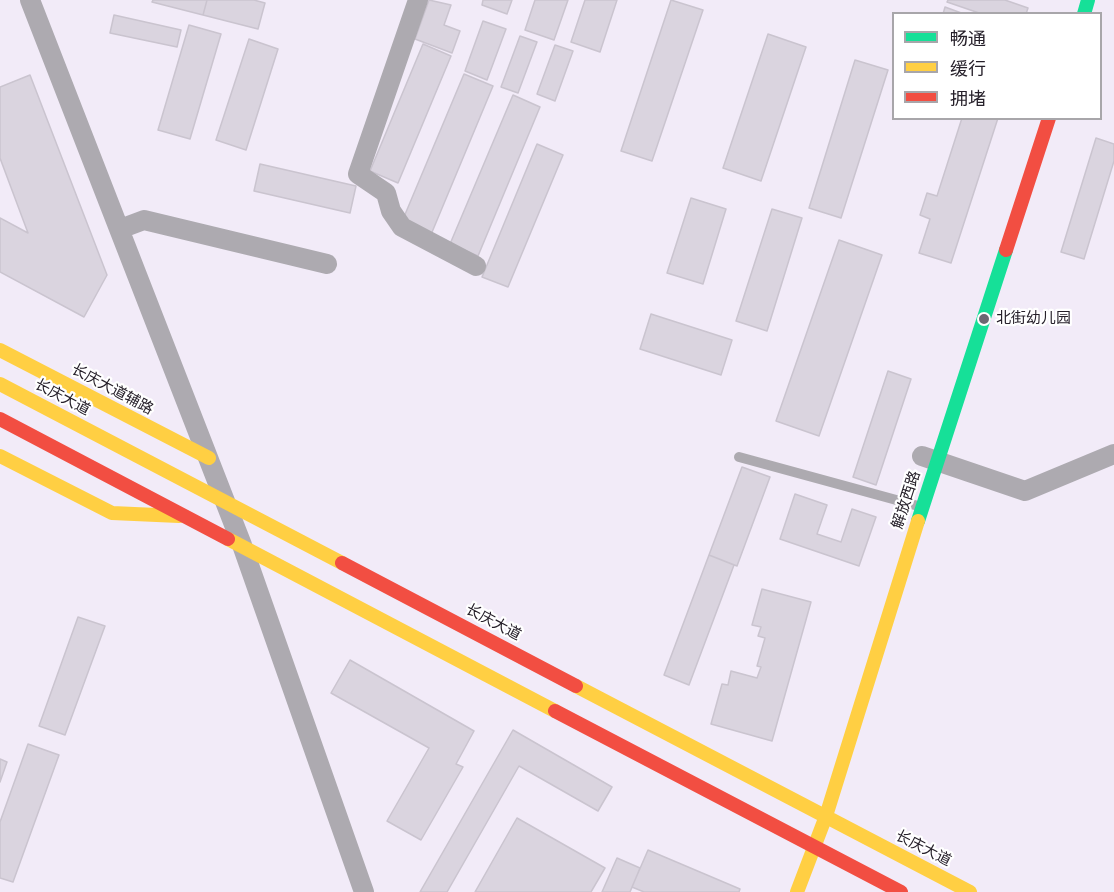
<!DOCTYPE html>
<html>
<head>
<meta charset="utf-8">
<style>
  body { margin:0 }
  #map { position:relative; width:1114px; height:892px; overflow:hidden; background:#f2ebf8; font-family:Roboto,"Noto Sans SC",sans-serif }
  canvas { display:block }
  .legend { position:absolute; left:892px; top:12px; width:210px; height:108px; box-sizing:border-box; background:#fff; border:2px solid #a8a6aa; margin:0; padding:8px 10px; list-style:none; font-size:18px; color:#26202a }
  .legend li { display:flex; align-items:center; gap:12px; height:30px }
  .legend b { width:30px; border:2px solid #a8a6aa }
</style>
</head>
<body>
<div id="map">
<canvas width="1114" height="892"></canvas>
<ul class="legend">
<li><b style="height:8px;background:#16e098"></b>畅通</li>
<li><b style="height:8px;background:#ffcf43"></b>缓行</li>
<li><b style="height:8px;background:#f24e42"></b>拥堵</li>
</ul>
</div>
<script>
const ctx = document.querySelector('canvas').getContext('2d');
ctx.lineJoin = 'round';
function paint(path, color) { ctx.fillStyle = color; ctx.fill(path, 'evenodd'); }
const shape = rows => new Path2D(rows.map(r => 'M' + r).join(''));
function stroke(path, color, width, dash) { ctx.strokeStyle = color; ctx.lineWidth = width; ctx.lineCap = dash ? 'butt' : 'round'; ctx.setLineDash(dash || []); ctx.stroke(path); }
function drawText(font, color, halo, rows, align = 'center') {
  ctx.font = font + ' Roboto,"Noto Sans SC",sans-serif'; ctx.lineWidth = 4.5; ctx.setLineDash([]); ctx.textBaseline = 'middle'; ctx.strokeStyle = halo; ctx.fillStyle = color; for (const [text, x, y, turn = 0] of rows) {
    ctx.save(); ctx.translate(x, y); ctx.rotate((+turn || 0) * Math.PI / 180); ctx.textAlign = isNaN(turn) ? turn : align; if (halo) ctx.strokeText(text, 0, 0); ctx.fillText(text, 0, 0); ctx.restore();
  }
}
const building = shape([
  [153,0,207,0,203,15,152,2,153,0],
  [207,0,254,0,265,3,258,29,203,15,207,0],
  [429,0,451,5,444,25,460,31,452,53,415,39,429,0],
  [483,0,512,0,507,14,482,5,483,0],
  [535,0,568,0,554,40,525,30,535,0],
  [585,0,617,0,600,52,571,42,585,0],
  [671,0,703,10,652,161,621,151,671,0],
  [948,0,1005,0,1028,8,1026,14,982,14,947,2,948,0],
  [945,7,964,14,943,14,945,7],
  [114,15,181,30,177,47,110,33,114,15],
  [483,21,506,29,487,80,465,71,483,21],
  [189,25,221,34,190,139,158,130,189,25],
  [768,34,806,47,761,181,723,168,768,34],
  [520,36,537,42,518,93,501,87,520,36],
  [249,39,278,49,246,150,216,140,249,39],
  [423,44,451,56,398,183,370,171,423,44],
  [555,45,573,51,555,101,537,94,555,45],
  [855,60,888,70,841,218,809,208,855,60],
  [464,74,493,86,430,237,401,224,464,74],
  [30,75,107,275,84,317,0,272,0,218,28,233,0,158,0,87,30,75],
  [513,95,540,107,478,256,450,244,513,95],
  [962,118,998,118,951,263,919,253,930,219,920,215,927,193,937,196,962,118],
  [1096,138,1114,144,1114,161,1084,259,1061,252,1096,138],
  [537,144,563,155,508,287,482,277,537,144],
  [260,164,356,186,350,213,254,191,260,164],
  [691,198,726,209,703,284,667,273,691,198],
  [772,209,802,218,767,331,736,321,772,209],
  [839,240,882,255,819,436,776,421,839,240],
  [651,314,732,340,721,375,640,349,651,314],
  [888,371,911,379,876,485,853,477,888,371],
  [742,467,770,477,737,566,709,555,742,467],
  [795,494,827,505,817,534,841,542,852,509,876,517,859,566,780,539,795,494],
  [709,555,734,565,689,685,664,675,709,555],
  [762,589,811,602,772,741,711,724,722,684,728,685,731,671,757,678,761,667,757,666,765,638,758,636,761,627,752,625,762,589],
  [78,617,105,626,65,735,39,726,78,617],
  [350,660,474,731,456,764,463,767,421,840,387,821,429,748,331,693,350,660],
  [513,730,612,787,598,811,519,766,447,892,420,892,513,730],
  [28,744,59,755,13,882,0,878,0,822,28,744],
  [0,759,7,762,0,782,0,759],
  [517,818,605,868,591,892,475,892,517,818],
  [648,850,740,889,739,892,644,892,632,887,648,850],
  [617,858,640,868,630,892,602,892,617,858]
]);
paint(building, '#dad4df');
stroke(building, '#cac4cf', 1.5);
stroke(shape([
  [739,457,922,507]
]), '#adaab0', 10);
stroke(shape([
  [30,0,242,545,364,892],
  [418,0,358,174,386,193,391,211,402,227,476,266],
  [120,229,144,220,327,264],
  [922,456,1025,491,1114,454]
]), '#adaab0', 20);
stroke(shape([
  [1084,14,1088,0],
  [918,521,1006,250]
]), '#16e098', 14);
stroke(shape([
  [0,350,209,458],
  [0,384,342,563],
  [0,456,112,513,179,516],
  [228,539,555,711],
  [576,686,970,892],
  [797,892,826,816,918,521]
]), '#ffcf43', 14);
stroke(shape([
  [1006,250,1049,118],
  [0,419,228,539],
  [342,563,576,686],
  [555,711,901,892]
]), '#f24e42', 14);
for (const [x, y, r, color] of [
  [984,319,6,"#6d6772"]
]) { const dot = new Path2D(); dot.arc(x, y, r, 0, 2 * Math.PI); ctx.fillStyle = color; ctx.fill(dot); stroke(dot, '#fff', 2); }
drawText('15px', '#26202a', '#fff', [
  ["北街幼儿园",996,319]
], 'left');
drawText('15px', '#26202a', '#fff', [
  ["长庆大道辅路",112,390,28],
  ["长庆大道",62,398,28],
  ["解放西路",907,500,-72],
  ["长庆大道",493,623,28],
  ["长庆大道",923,849,27]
]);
</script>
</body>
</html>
